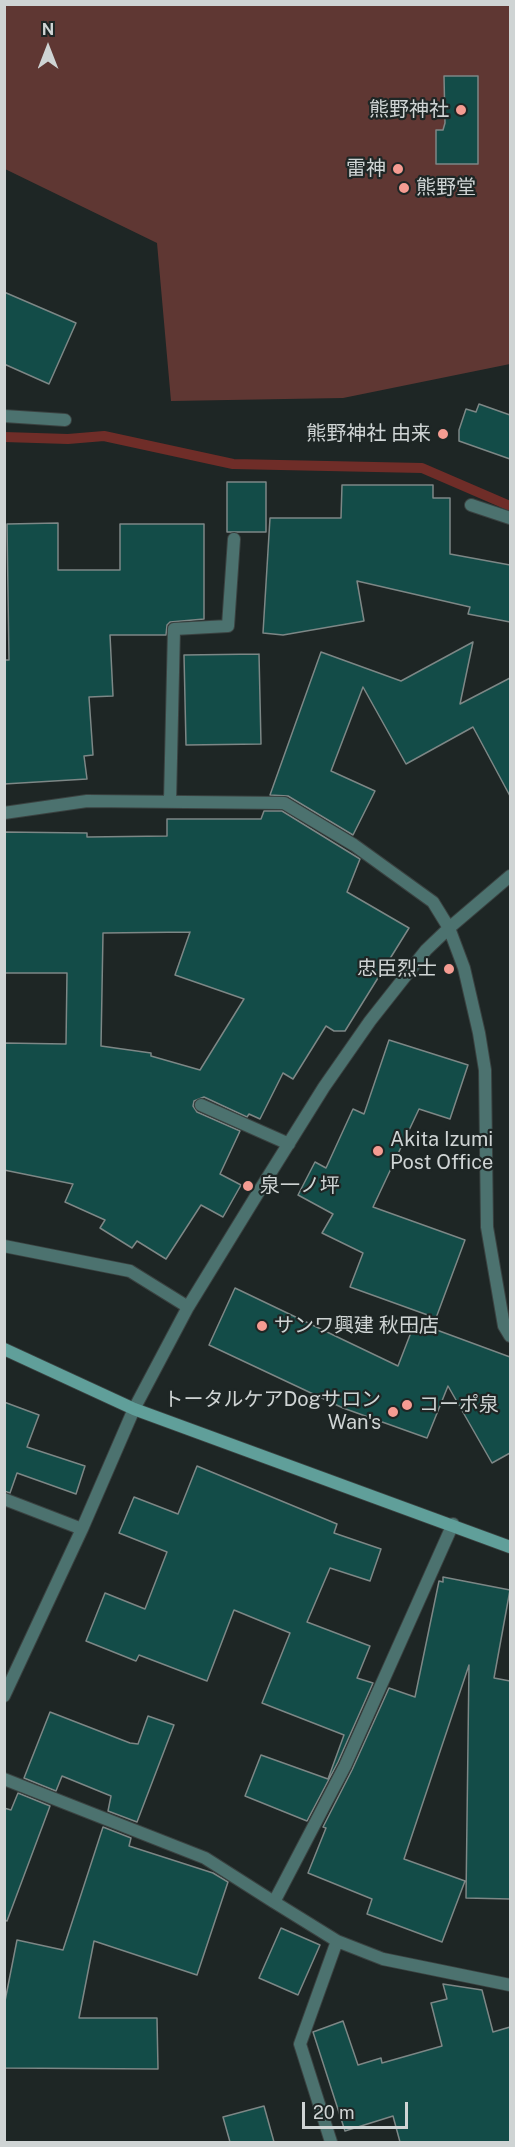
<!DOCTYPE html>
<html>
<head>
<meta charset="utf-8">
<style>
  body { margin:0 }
  #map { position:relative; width:515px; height:2147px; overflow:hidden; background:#1e2625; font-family:"Public Sans",sans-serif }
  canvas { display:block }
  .frame { position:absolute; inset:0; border:6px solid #cfd4d4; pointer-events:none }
  .north { position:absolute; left:18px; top:18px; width:60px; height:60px; -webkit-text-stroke:4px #1e2625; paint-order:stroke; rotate:0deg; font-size:16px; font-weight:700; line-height:24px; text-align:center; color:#cfd4d4 }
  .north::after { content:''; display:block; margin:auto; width:21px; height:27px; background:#cfd4d4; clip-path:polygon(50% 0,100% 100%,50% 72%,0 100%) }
  .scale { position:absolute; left:302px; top:2102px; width:106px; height:27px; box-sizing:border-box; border:3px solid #cfd4d4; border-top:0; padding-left:8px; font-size:18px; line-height:21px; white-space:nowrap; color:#cfd4d4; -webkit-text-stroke:4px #1e2625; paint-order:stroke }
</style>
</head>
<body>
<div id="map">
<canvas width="515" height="2147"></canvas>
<div class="frame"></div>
<div class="north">N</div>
<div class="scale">20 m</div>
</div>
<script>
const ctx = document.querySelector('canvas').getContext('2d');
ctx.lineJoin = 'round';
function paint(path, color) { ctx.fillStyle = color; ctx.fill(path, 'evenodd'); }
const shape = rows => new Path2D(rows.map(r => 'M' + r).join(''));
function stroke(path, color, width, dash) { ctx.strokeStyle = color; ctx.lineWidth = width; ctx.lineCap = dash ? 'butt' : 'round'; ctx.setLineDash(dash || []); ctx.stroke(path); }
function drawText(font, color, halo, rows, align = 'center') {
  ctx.font = font + ' "Public Sans","Noto Sans JP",sans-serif'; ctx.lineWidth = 4.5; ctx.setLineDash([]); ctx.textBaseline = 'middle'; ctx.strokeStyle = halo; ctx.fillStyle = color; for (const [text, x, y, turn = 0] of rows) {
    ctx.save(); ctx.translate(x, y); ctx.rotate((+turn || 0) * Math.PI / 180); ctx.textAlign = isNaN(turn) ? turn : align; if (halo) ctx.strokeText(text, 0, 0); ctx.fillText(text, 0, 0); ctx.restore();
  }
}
paint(shape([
  [4,5,510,5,510,364,343,398,171,401,157,243,5,169]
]), '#5f3733');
stroke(shape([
  [4,437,68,439,104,436,233,464,422,468,510,506]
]), '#6f2d28', 10);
const building = shape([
  [444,76,478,76,478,164,436,164,436,130,443,130,445,123,444,76],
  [4,292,76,323,49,384,4,364,4,292],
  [479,404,510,415,510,459,459,441,459,430,466,409,476,412,479,404],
  [227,482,266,482,266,532,227,532,227,482],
  [342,485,433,485,433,498,450,498,450,554,510,565,510,622,468,614,470,607,357,581,364,621,283,635,263,633,270,518,341,518,342,485],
  [58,523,58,570,120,570,120,524,204,524,204,619,170,622,167,625,166,635,110,635,113,696,89,697,93,755,84,756,87,779,4,784,4,660,9,660,7,524,58,523],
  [473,642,460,704,510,678,510,796,473,727,406,764,363,687,331,771,375,791,353,835,288,796,270,795,321,652,401,681,473,642],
  [259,654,261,744,186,745,184,655,259,654],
  [264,811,282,811,360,859,347,892,409,928,345,1031,334,1031,326,1026,293,1079,283,1073,260,1119,249,1114,247,1117,204,1097,194,1101,193,1106,197,1112,240,1131,220,1174,241,1185,223,1217,201,1205,166,1259,137,1241,132,1248,100,1228,105,1220,65,1202,73,1184,4,1170,4,1043,66,1044,67,973,4,973,4,832,87,833,87,837,167,836,167,819,261,819,264,811],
  [190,932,175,975,244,999,200,1070,151,1056,151,1053,101,1046,103,933,190,932],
  [389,1040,468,1065,450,1119,419,1109,373,1207,465,1240,436,1318,350,1287,363,1253,322,1233,333,1214,298,1195,315,1162,326,1168,353,1109,364,1114,389,1040],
  [235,1288,398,1366,415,1322,510,1357,510,1453,492,1463,448,1386,427,1438,343,1408,209,1345,235,1288],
  [4,1402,39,1415,27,1447,85,1466,76,1494,17,1473,10,1493,4,1491,4,1402],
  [197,1466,337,1524,334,1533,381,1549,370,1581,330,1568,307,1622,370,1646,357,1678,373,1683,338,1762,307,1821,245,1796,261,1755,328,1779,344,1735,262,1703,290,1633,234,1610,207,1681,139,1655,136,1661,86,1641,105,1593,145,1609,167,1552,119,1533,134,1497,178,1514,197,1466],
  [443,1577,510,1590,494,1678,510,1681,510,1899,466,1898,469,1665,404,1859,465,1881,442,1942,367,1914,372,1899,308,1873,326,1828,323,1827,352,1770,389,1688,415,1697,439,1581,443,1582,443,1577],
  [50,1712,130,1743,138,1744,148,1716,174,1725,137,1822,108,1811,111,1796,62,1776,56,1791,24,1778,50,1712],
  [18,1793,50,1806,7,1921,4,1920,4,1808,11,1810,18,1793],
  [103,1827,131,1838,129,1846,213,1873,228,1882,197,1975,94,1941,79,2018,157,2018,158,2069,4,2068,4,2006,17,1940,63,1950,103,1827],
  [281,1928,320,1945,298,1995,259,1978,281,1928],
  [443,1984,482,1990,493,2032,510,2027,510,2142,400,2142,393,2116,345,2131,313,2032,343,2021,358,2065,381,2058,382,2063,442,2046,431,2003,447,1999,443,1984],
  [264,2106,274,2142,230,2142,223,2117,264,2106]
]);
paint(building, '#134c48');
stroke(building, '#7d8786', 1.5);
const street = shape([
  [4,416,65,420],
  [471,505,510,518],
  [170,801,174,629,228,626,234,539],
  [4,813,87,801,284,803,354,845,433,902,449,928,464,968,479,1033,485,1070,487,1227,504,1326,510,1336],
  [201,1105,289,1144],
  [4,1246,130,1271,188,1307],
  [4,1499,82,1529],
  [453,1524,345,1766,274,1902,337,1941,383,1959,510,1985],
  [4,1696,82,1529,134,1409,188,1307,261,1188,324,1087,370,1021,426,950,449,928,510,876],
  [4,1779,205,1858,274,1902],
  [331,2142,300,2044,337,1941]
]);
const secondary = shape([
  [4,1349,134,1409,510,1547]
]);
stroke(street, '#3a4241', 14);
stroke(secondary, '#3a4241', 14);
stroke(street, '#4c726f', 12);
stroke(secondary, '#609f9a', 12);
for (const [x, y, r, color] of [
  [461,110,6,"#f59c92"],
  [398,169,6,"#f59c92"],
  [404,188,6,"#f59c92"],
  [443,434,6,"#f59c92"],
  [449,969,6,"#f59c92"],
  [378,1151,6,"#f59c92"],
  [248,1186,6,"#f59c92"],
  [262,1326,6,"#f59c92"],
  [407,1405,6,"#f59c92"],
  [393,1412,6,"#f59c92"]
]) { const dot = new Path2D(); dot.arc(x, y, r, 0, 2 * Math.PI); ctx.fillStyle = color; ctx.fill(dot); stroke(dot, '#1e2625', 2); }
drawText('20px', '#cfd4d4', '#1e2625', [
  ["熊野神社",449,110],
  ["雷神",386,169],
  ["熊野堂",416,188,"left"],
  ["熊野神社 由来",431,434],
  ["忠臣烈士",437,969],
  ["Akita Izumi",390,1140,"left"],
  ["Post Office",390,1163,"left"],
  ["泉一ノ坪",260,1186,"left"],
  ["サンワ興建 秋田店",274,1326,"left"],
  ["トータルケアDogサロン",381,1400],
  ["Wan's",381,1423],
  ["コーポ泉",419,1405,"left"]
], 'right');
</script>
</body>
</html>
